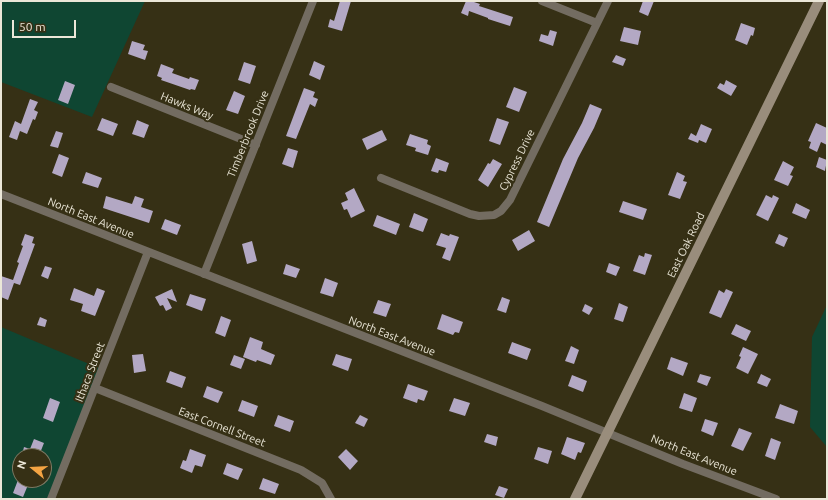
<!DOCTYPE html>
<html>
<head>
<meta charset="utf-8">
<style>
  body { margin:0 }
  #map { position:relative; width:828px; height:500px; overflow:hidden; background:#363015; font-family:Ubuntu,sans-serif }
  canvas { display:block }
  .frame { position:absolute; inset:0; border:2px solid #ebe7d8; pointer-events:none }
  .north { position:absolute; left:12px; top:448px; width:40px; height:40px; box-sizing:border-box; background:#363015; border:1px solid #7e7963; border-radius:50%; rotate:288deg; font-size:11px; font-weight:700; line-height:16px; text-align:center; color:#ebe7d8 }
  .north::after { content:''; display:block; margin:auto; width:14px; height:18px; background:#f3a443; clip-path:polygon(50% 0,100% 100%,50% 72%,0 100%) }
  .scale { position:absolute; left:12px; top:20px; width:64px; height:18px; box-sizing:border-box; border:2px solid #ebe7d8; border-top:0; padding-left:5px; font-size:12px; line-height:14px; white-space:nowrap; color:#ebe7d8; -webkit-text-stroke:3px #363015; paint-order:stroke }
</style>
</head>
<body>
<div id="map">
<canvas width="828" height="500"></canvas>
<div class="frame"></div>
<div class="north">N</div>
<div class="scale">50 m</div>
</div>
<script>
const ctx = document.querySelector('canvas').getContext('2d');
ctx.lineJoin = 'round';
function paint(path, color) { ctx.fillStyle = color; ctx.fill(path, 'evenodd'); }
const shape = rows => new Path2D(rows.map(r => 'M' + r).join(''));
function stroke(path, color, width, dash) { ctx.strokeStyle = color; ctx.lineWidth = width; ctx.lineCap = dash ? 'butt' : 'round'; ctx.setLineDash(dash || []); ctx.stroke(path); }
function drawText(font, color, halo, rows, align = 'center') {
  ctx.font = font + ' Ubuntu,sans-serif'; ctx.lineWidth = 4; ctx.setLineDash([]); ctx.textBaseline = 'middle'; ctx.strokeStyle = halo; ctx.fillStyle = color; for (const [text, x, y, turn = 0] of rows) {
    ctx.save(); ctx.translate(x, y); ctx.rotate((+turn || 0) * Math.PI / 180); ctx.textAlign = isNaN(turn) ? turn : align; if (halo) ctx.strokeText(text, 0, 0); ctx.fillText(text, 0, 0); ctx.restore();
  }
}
paint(shape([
  [1,1,145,1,92,117,1,82],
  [827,305,827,447,810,427,812,337],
  [1,327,101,369,51,499,1,499],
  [20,456,44,456,44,480,20,480]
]), '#0f4632');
paint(shape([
  [340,1,351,1,342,31,328,27,330,19,334,21],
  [466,1,471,1,480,4,479,6,513,17,510,26,488,19,488,18,469,11,468,16,461,13],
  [643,1,654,1,648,16,639,12],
  [741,23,755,28,753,36,751,35,747,45,735,40],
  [624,27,641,31,638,45,620,41],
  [550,30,557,32,553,46,539,41,541,34,548,36],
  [132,41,145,45,143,50,148,51,145,60,128,54],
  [616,55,626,59,623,66,612,62],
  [314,61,325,66,320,80,309,75],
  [244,62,256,66,250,84,238,80],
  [161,64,174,69,172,73,189,79,190,77,199,80,195,90,191,89,190,90,161,80,162,78,157,76],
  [726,80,737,86,731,96,717,88,720,83,724,85],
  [65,81,75,85,68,104,58,100],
  [514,87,527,92,519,112,506,107],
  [304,88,315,92,313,97,318,99,315,107,310,104,296,139,286,136],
  [234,91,245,96,238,114,226,110],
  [30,99,38,102,34,110,38,112,35,120,33,119,27,134,20,131,17,140,9,137,15,121,21,124],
  [590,104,602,109,594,128,578,158,549,227,537,222,563,159,582,123],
  [102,118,118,124,113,136,97,130],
  [497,118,509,122,500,145,489,141],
  [137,120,149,125,144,138,132,134],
  [816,123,827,128,827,145,821,142,817,152,809,148,811,142,808,141],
  [701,124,712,129,706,143,699,140,698,143,688,139,691,133,696,136],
  [382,130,387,140,367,150,362,139],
  [56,131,63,133,58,148,50,146],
  [410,134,428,140,427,144,431,146,428,155,415,151,416,148,406,145],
  [288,148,298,151,293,168,282,164],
  [59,154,69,158,62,177,52,173],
  [819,157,827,160,825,171,816,167],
  [436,158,449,163,446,172,439,170,438,173,431,171],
  [493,159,502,164,488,187,478,180,488,163,490,164],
  [783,161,794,167,790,175,793,176,788,186,774,180],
  [86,172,102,178,98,188,82,183],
  [677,172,685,176,683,181,687,182,680,199,668,195],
  [354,188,365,211,351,218,347,209,344,210,341,203,348,200,345,193],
  [766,195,772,198,773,195,779,198,768,221,756,215],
  [106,196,132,204,135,196,144,199,141,207,153,211,149,223,103,208],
  [623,201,647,209,643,220,619,212],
  [796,203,810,210,806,219,792,213],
  [414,213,428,219,423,232,409,227],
  [377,215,400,224,396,235,373,226],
  [165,219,181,225,177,235,161,229],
  [529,230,535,241,518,251,512,240],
  [441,233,449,236,450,234,459,237,450,261,442,258,446,248,436,245],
  [25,234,34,237,32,243,35,244,20,285,14,283,8,300,1,297,1,276,13,280,19,263,17,262,23,246,21,245],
  [779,234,788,238,784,247,775,243],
  [252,241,257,261,247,264,242,244],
  [645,253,652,255,645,275,633,271,639,255,644,257],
  [609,263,620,267,616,276,606,272],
  [286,264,300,269,296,278,283,274],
  [45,266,52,268,48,279,41,276],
  [325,278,338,283,333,297,320,293],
  [74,288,94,296,97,288,105,291,95,316,81,311,83,304,70,300],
  [172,289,177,302,167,298,172,308,166,311,163,305,160,306,155,297],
  [726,289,733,292,721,318,709,313,719,290,724,293],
  [190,294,206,299,202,311,186,305],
  [502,297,510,300,506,313,497,310],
  [378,300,391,304,386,317,373,313],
  [619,303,628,307,623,322,614,319],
  [585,304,593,308,589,315,582,311],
  [442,314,463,322,459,333,455,332,453,335,437,329],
  [221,316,231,320,225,337,215,333],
  [40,317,47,320,45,327,37,325],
  [736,324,751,331,746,341,731,334],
  [250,337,263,342,261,349,275,355,271,365,257,360,256,362,243,357],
  [512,342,531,349,527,360,508,353],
  [571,346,579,350,574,364,565,361],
  [743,347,758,354,748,374,736,368,741,357,739,356],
  [143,354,146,371,134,373,132,355],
  [336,354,352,359,348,371,332,365],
  [234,355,245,359,241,369,230,365],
  [671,357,688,363,683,376,667,369],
  [170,371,186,377,182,388,166,382],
  [700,374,711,377,707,386,697,382],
  [761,374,771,379,767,387,757,383],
  [572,375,587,381,583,392,568,386],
  [408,384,428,391,424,401,418,399,417,403,403,398],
  [207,386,223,392,218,403,203,397],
  [684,393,697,398,692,412,679,408],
  [50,398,60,402,53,422,43,418],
  [454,398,470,403,465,416,449,411],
  [242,400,258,406,254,417,238,411],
  [780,404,798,411,794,424,775,418],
  [278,415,294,421,290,432,274,426],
  [360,415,368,419,364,427,355,423],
  [705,419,718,423,713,436,701,431],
  [739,428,752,433,743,451,731,446],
  [487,434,498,437,496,446,484,442],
  [567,437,585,443,581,453,578,452,575,460,561,454],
  [771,438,781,442,775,460,765,456],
  [34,439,44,443,40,453,46,456,25,456,22,455,24,447,30,449],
  [538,447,552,451,548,464,534,459],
  [190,449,206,455,202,467,195,465,192,473,180,468,183,460,186,461],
  [346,449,358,461,350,470,338,457],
  [227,463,243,469,238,480,223,474],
  [263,478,279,484,275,494,259,489],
  [18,480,30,480,23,497,13,493],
  [499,486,508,489,504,498,495,495]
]), '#b3a8c4');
stroke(shape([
  [542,1,597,23],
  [111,87,256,145],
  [381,178,470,214,479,216,494,215,501,211,510,200,608,1],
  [1,194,542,406,683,464,776,499],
  [204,274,313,1],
  [95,388,301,470,322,483,331,499],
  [51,499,148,252]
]), '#736c61', 8);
stroke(shape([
  [575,499,819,1]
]), '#998d7c', 10);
drawText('11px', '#ebe7d8', '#363015', [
  ["Hawks Way",187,106,22],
  ["Timberbrook Drive",248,134,-68],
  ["Cypress Drive",517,160,-64],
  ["North East Avenue",91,218,22],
  ["East Oak Road",686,245,-64],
  ["North East Avenue",392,336,21],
  ["Ithaca Street",90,372,-69],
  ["East Cornell Street",222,427,21],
  ["North East Avenue",694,455,22]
]);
</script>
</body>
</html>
